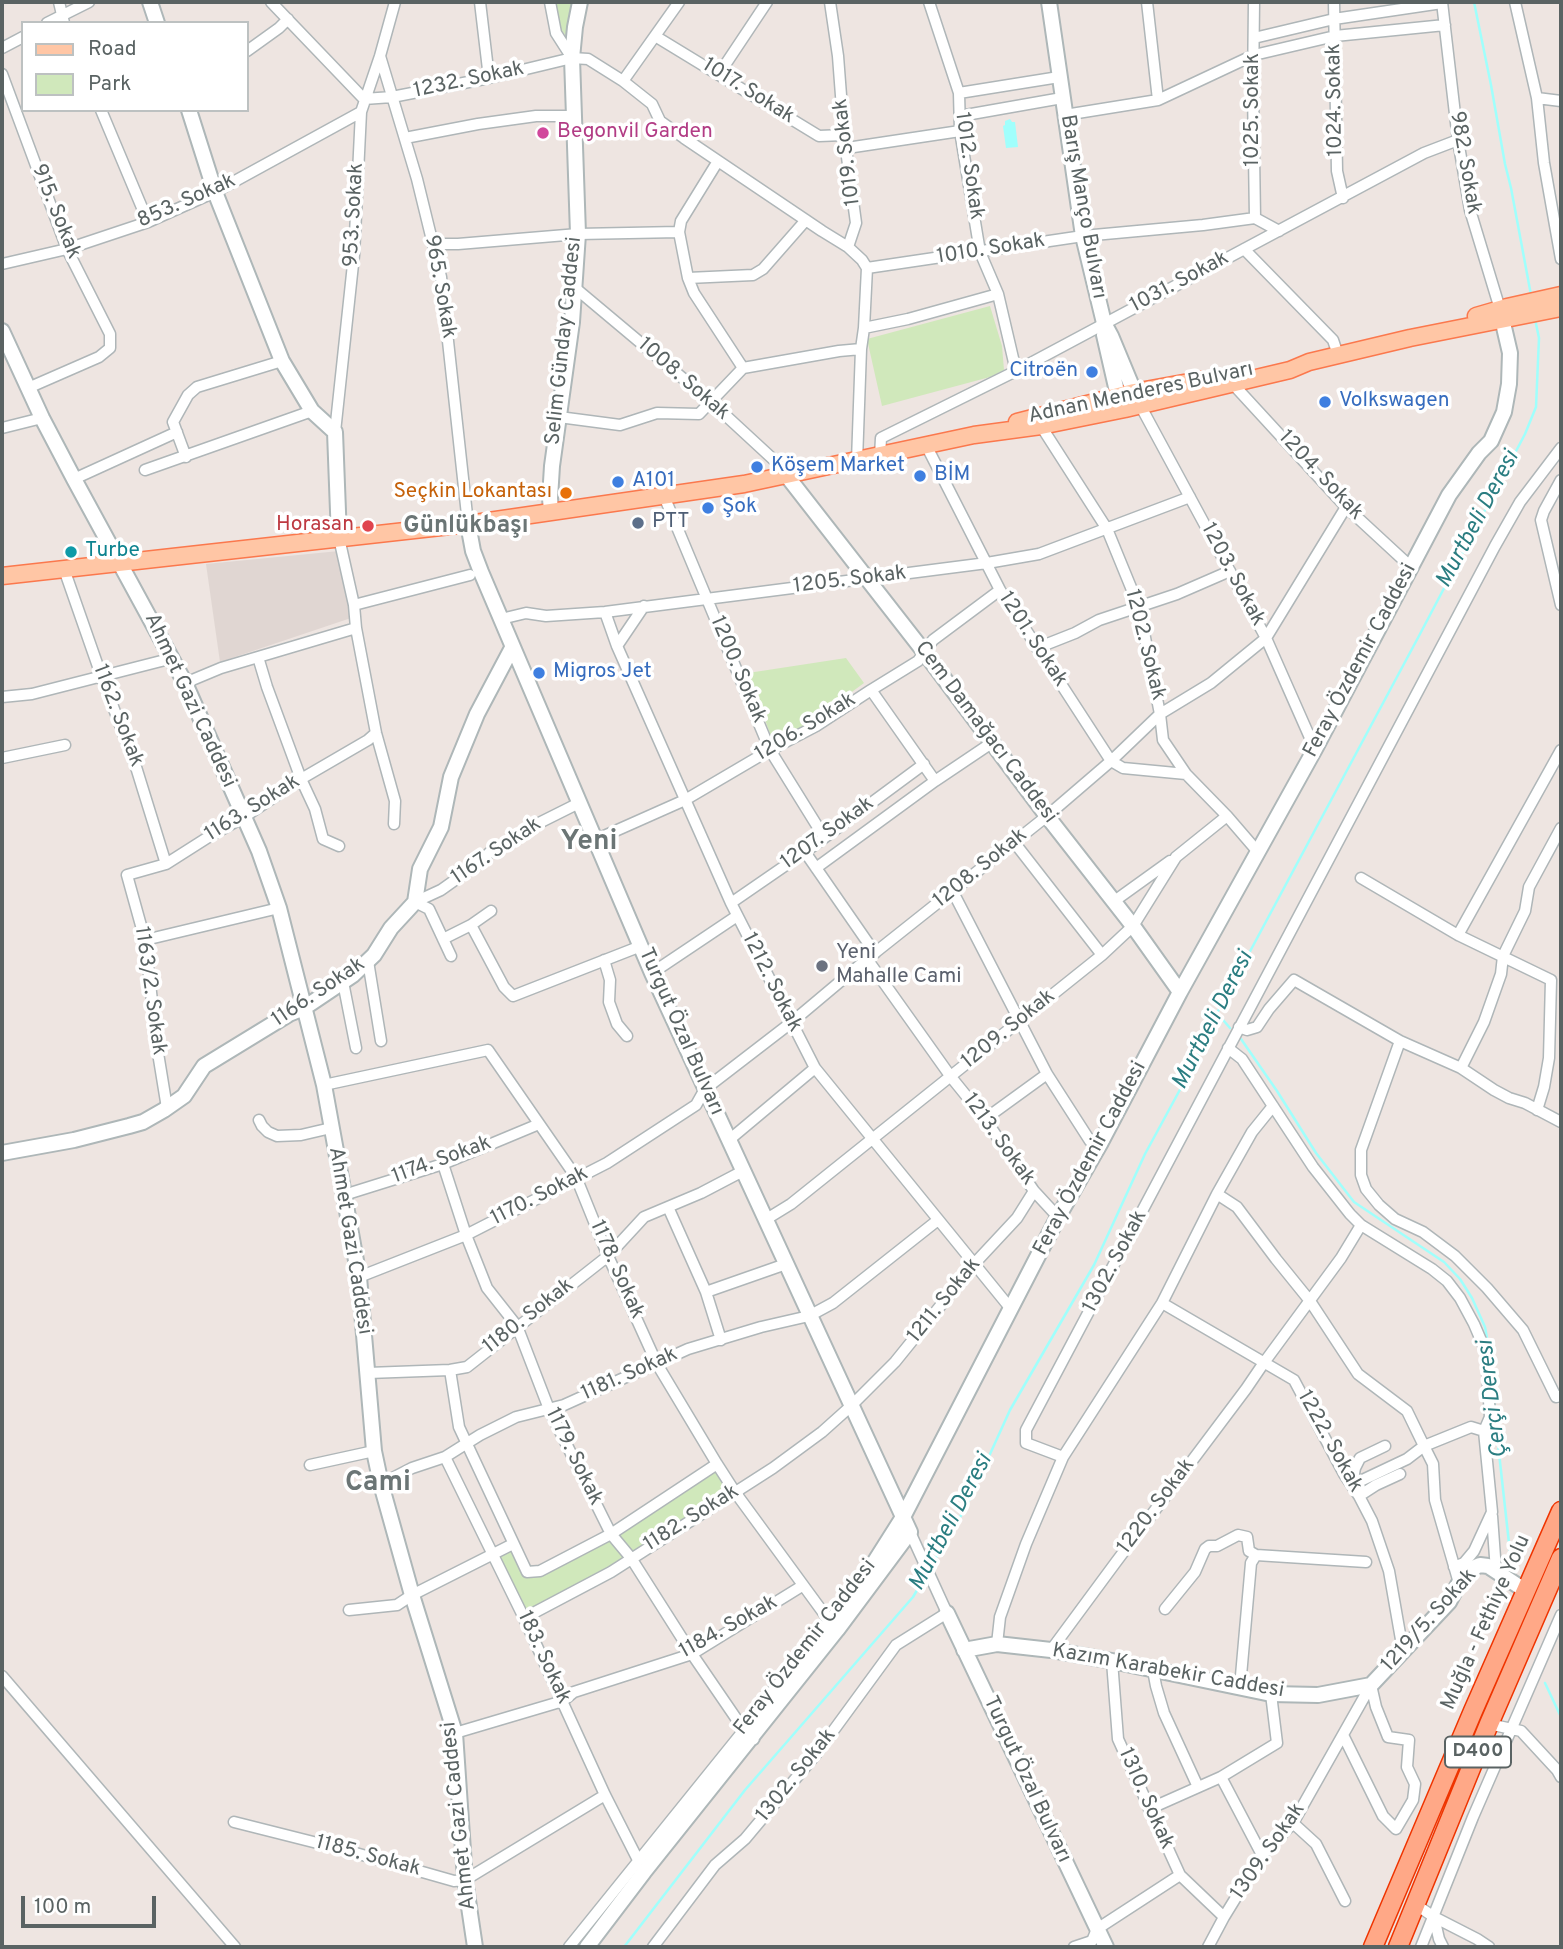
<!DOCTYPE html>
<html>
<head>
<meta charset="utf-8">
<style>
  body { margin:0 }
  #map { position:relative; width:1563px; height:1949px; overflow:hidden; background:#eee5e1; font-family:Overpass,sans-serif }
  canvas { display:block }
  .frame { position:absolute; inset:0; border:4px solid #5a6363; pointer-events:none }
  .legend { position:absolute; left:21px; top:21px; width:228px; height:91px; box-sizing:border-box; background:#fff; border:2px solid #bdc1c1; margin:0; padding:9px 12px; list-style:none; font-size:21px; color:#5a6363 }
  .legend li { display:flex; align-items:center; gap:14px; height:35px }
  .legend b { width:35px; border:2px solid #bdc1c1 }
  .scale { position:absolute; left:21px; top:1896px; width:135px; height:32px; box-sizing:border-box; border:4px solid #5a6363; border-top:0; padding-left:9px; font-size:21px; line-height:24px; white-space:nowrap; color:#5a6363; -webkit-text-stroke:5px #fff; paint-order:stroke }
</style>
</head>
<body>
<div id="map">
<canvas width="1563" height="1949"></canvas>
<div class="frame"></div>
<ul class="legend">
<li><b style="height:9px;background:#ffc6a5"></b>Road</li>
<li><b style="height:19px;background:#d0e8bb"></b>Park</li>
</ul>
<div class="scale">100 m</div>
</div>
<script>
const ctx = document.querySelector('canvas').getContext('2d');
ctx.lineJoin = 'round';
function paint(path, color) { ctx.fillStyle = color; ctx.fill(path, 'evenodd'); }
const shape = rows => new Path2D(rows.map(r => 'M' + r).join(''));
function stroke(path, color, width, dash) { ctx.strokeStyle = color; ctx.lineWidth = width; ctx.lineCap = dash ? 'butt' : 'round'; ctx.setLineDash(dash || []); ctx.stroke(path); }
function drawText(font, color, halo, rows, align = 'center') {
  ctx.font = font + ' Overpass,sans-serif'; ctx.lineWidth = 7; ctx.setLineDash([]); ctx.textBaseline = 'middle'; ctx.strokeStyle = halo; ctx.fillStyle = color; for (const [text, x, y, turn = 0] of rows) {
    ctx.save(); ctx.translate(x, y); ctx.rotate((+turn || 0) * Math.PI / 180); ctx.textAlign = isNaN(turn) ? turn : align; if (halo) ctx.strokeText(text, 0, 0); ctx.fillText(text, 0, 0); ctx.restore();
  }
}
paint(shape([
  [339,551,351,618,220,662,206,564]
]), '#e0d6d2');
paint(shape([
  [555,2,575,2,568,40,560,27],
  [990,306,1002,346,1004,370,990,377,882,406,867,339],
  [846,658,864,683,800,730,772,739,748,673],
  [717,1464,735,1492,631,1558,524,1618,492,1554,513,1544,527,1571,611,1534]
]), '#d0e8bb');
paint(shape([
  [1010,119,1012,122,1015,122,1018,147,1006,148,1003,126,1005,125,1005,121]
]), '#a0fffc');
stroke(shape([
  [1474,2,1491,85,1505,164,1511,188,1531,295],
  [1217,1013,1230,1028],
  [1241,1039,1277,1091,1316,1153,1354,1202,1444,1262,1460,1279,1472,1298,1485,1327,1492,1366,1496,1426,1511,1561],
  [929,1569,966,1507,1010,1410,1094,1265,1145,1154,1195,1062,1217,1013,1420,634,1525,434,1536,407,1539,338,1535,319],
  [1545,1683,1561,1717],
  [624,1947,745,1790,913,1597,926,1575]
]), '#a0fffc', 2.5);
const street = shape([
  [59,2,64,23],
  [271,2,364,99,392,97,489,78,572,58,588,59,623,81,652,104,660,121,684,138,822,231,848,247],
  [480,2,489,78],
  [550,2,556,33,572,58],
  [830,2,838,56,844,135,856,223,848,247,862,260,867,268,864,328,861,349,857,461],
  [929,2,959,93,960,131,980,252,998,294,1016,371],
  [1147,2,1158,100],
  [1254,2,1253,91,1255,218],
  [1334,2,1337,171,1343,198],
  [1442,2,1458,140,1470,210,1500,309],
  [1515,2,1537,98,1544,163,1561,259],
  [47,23,89,2],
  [655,36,819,136,844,135],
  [1254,38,1334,19,1442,3],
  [2,48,23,37],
  [247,51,279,28,288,19],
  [380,56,417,179,441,277,468,524],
  [2,74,67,249,110,334,110,348,99,357,28,388],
  [719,74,767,2],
  [623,81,679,2],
  [959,93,1059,77],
  [1537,98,1561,101],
  [101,110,148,222],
  [1065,115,1158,100,1254,55,1335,36,1445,25],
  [960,116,1062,98],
  [405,138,478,124,536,116,573,116],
  [847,148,960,131],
  [718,161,681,221,679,232,688,278,694,293,743,368],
  [433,244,458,244,578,234,679,232],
  [1244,249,1333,340,1338,355],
  [2,264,67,249,148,222,215,192,361,112],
  [867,268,1083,236,1203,225,1255,218,1279,231],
  [688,278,753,275,763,269,806,220],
  [574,287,710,401,775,461,787,476],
  [864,328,908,319,998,294],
  [1232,383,1346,507,1411,567],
  [1140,405,1266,638,1315,749],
  [559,417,620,425,657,413,699,414,743,368,839,351,861,349],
  [1041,426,1107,529,1139,607,1160,714,1163,740,1186,774,1227,816,1258,852],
  [2,428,42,418],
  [335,432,354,255,361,112,380,56,395,2],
  [926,445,1000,590,1111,761,1123,768,1186,774],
  [880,456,881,438,1016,371,1424,153,1458,140],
  [186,457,173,422,188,395,197,387,282,361],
  [145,470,312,411],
  [74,479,177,432],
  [1561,480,1544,511,1541,520,1561,605],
  [664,496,770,750,824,837],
  [339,538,354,605,356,628,376,733,395,801,394,824],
  [64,569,101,675,136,767,166,864],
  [354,605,470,575],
  [605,612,617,646,731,903,815,1068,1011,1309],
  [501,619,526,613,546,616,605,612,987,563,1039,554,1190,497],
  [617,646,644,606],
  [1037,648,1075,633,1099,620,1177,594,1230,571],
  [258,657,267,687,301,779,315,809,323,839,339,846],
  [185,683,221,668,356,628],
  [871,690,935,781],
  [2,697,32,694,173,658],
  [2,758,65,745],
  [595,840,685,800,770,750,816,726,871,690,918,661,933,640,1000,590],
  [1014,842,1102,955],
  [805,852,875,953],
  [816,868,935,781,993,742],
  [1361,878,1458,935,1551,980,1549,1058,1544,1087,1537,1110],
  [953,892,1047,1074,1090,1141,1100,1144],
  [415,902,441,890,479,863,489,853,531,827,579,803],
  [415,902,429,909,451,956],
  [1113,902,1170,861],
  [731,903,805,852,924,764],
  [471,925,504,987,513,996,641,946],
  [1458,935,1561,750],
  [443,939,471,925,491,911],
  [145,940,279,908],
  [867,959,951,1077,985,1119,1034,1191,1058,1217],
  [604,960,610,980,609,1002,617,1024,627,1036],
  [368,961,381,1041],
  [652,973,737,916],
  [343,982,356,1048],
  [1239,1027,1247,1030,1257,1027,1269,1009,1294,980,1400,1041,1461,1068,1494,1090,1509,1098,1525,1103,1561,1122],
  [1400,1041,1361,1150,1361,1175,1366,1189,1379,1205,1395,1219,1423,1232,1455,1256,1487,1288,1523,1330,1556,1397,1561,1396],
  [1228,1048,1242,1059,1313,1167,1350,1214,1361,1225,1432,1269,1447,1281,1460,1298,1474,1324,1486,1352,1490,1417,1484,1431,1492,1512,1474,1551,1464,1563,1454,1567],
  [1461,1068,1484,1022,1501,974,1503,956,1525,911,1529,887,1561,828],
  [324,1085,488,1050,576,1177,608,1256,657,1364,717,1464,735,1492,833,1626],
  [167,1108,158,1053,145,940,127,875,166,864,210,836,244,817,301,779,368,740,376,733],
  [985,1119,1047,1074],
  [259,1120,262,1126,268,1132,277,1136,301,1135,331,1128],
  [729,1140,815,1068],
  [443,1164,466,1235,487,1288,517,1326,549,1409,611,1534,631,1558,692,1654,744,1730,569,1947],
  [1217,1194,1237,1207,1276,1259,1310,1301,1358,1374,1407,1411,1424,1446,1471,1427,1484,1431],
  [344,1195,443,1164,539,1124],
  [668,1207,706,1292,721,1340],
  [765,1220,791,1204,1102,955,1133,926,1176,857,1227,816],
  [359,1277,466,1235,607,1163,696,1105,705,1089,792,1022,867,959,1047,816,1111,761,1160,714,1211,683,1266,638,1346,507],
  [706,1292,786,1264],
  [1162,1303,1294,1380,1344,1474,1359,1496,1372,1521,1389,1571,1403,1651],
  [450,1370,459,1427,527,1572,540,1571,611,1534,717,1464],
  [368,1373,450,1370,467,1367,608,1256,644,1217,701,1193,743,1171],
  [445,1457,524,1618,605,1795,638,1860],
  [1063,1457,1026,1443,1026,1430,1495,546,1520,502,1561,448],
  [310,1465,374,1451],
  [381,1484,412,1468,445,1457,480,1435,516,1417,564,1405,688,1349,761,1327,809,1316,833,1303,938,1220],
  [1352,1485,1407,1459,1424,1446,1433,1464,1435,1500,1459,1583],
  [1352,1485,1355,1468,1360,1458,1385,1446],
  [1359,1496,1376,1485,1400,1474],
  [1492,1516,1496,1571],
  [1165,1609,1195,1572,1205,1549,1209,1546,1217,1546,1238,1535,1247,1537,1249,1551,1256,1555],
  [349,1610,397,1605,412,1595,513,1544],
  [524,1618,611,1572,773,1468,822,1432,851,1406,895,1362,975,1263,1017,1218,1034,1191],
  [997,1644,1000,1617,1026,1544,1063,1457,1162,1303,1217,1194,1252,1132,1273,1106],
  [1051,1650,1116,1562,1246,1389,1263,1364,1341,1258,1361,1225],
  [1112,1661,1118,1739,1180,1875,1224,1917],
  [1153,1670,1156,1686,1164,1713,1198,1787],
  [2,1676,235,1947],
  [1240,1687,1251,1563,1256,1555,1366,1562],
  [1489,1724,1521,1731,1557,1770,1561,1777],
  [455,1733,563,1701,574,1692,692,1654,802,1586],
  [1343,1735,1383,1816,1396,1829,1413,1800,1415,1784,1407,1767,1409,1740,1388,1737,1376,1707,1371,1685],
  [1221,1777,1262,1855],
  [1149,1809,1221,1777,1277,1743,1271,1694],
  [234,1822,345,1850,454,1881,465,1880,605,1795],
  [1293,1823,1316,1844,1345,1901],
  [1415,1904,1434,1917,1439,1939,1443,1947],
  [1434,1917,1477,1939,1489,1947],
  [653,1947,715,1865,745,1839,817,1753,896,1645,947,1613,910,1532],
  [1074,1947,1092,1941,1097,1929,1180,1875],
  [1208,1947,1224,1917,1262,1855,1293,1823,1371,1685],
  [1421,1947,1473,1817,1561,1615]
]);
const secondary = shape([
  [150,2,157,23],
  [1049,2,1083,236,1104,323,1111,336,1138,401],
  [189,110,215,192,282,361,312,411,335,432,339,538],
  [2,331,42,418,74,479,185,683,259,851,279,908,324,1085,359,1277,374,1451,381,1484,412,1595,455,1733,465,1880,475,1947],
  [1104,335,1118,396,1123,406],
  [787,476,925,653,1047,816,1133,926,1180,992],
  [551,512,550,498,552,466,572,322,578,234,572,58,575,27,580,2],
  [468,524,473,551,481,572,652,973,910,1532,837,1630,644,1872,587,1947],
  [2,1153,74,1140,129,1126,143,1122,164,1110,184,1096,204,1066,289,1014,304,1008,353,975,374,955,391,928,415,902,420,869,441,827,451,777,477,714,512,648],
  [947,1613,1106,1947],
  [964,1650,997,1644,1051,1650,1112,1661,1271,1694,1318,1695,1371,1685,1449,1602,1459,1583,1471,1569,1480,1565,1488,1566,1526,1591],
  [752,1738,744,1730,830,1623,872,1566,903,1517,1058,1217,1100,1144,1180,992,1315,749,1449,495,1479,453,1491,441,1504,412,1509,384,1510,353,1500,310]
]);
const primary = shape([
  [1476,316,1507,307,1561,295],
  [1017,422,1134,392,1200,380],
  [2,576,468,524,744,484,974,435,1041,426,1125,409,1290,370,1309,362,1410,338,1561,308]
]);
const highway = shape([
  [1373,1947,1473,1711,1561,1511],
  [1398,1947,1489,1724,1561,1558]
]);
stroke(street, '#afb6b8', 13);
stroke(secondary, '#aeb7b8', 18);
stroke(primary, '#fb784d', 19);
stroke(highway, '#ef3400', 21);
stroke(street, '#fff', 10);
stroke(secondary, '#fff', 14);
stroke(primary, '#ffc6a5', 16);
stroke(highway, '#ffa887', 18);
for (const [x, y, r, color] of [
  [543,133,7,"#d1479c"],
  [1092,372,7,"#3f7fe0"],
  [1325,402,7,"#3f7fe0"],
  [757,467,7,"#3f7fe0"],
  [920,476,7,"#3f7fe0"],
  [618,482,7,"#3f7fe0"],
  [566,493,7,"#e8710a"],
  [708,508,7,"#3f7fe0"],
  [638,523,7,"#5c6f8a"],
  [368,526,7,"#e0444e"],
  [71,552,7,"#0f9aa8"],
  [539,673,7,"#3f7fe0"],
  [822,966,7,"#6b7280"]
]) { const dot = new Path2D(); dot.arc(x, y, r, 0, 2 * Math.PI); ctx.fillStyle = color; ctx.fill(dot); stroke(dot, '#fff', 2.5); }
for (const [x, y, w] of [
  [1478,1752,66]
]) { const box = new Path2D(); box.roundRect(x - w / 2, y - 15.5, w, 31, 5); ctx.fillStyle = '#fff'; ctx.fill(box); stroke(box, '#5a6363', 2); }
drawText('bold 19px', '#5a6363', null, [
  ["D400",1478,1752]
]);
drawText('21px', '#5a6363', '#fff', [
  ["1232. Sokak",469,81,-12],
  ["1017. Sokak",748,92,32],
  ["1024. Sokak",1336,100,-91],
  ["1025. Sokak",1254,110,-90],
  ["1019. Sokak",848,152,-97],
  ["982. Sokak",1464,163,80],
  ["1012. Sokak",968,166,82],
  ["853. Sokak",187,202,-24],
  ["Barış Manço Bulvarı",1082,207,80],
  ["915. Sokak",55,212,68],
  ["953. Sokak",355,215,-87],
  ["1010. Sokak",991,250,-9],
  ["1031. Sokak",1180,283,-28],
  ["965. Sokak",439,287,80],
  ["Selim Günday Caddesi",565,341,-84],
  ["1008. Sokak",683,380,41],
  ["Adnan Menderes Bulvarı",1141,394,-12],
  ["1204. Sokak",1320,476,47],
  ["1203. Sokak",1232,575,62],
  ["1205. Sokak",850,581,-7],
  ["1201. Sokak",1032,640,57],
  ["1202. Sokak",1144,645,76],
  ["Feray Özdemir Caddesi",1361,661,-62],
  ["1200. Sokak",737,670,67],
  ["Ahmet Gazi Caddesi",189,701,65],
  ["1162. Sokak",117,716,69],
  ["1206. Sokak",806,728,-31],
  ["Cem Damağacı Caddesi",985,733,53],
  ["1163. Sokak",253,809,-32],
  ["1207. Sokak",828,834,-36],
  ["1167. Sokak",497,852,-34],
  ["1208. Sokak",981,869,-39],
  ["1212. Sokak",771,983,63],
  ["1163/2. Sokak",149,991,82],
  ["1166. Sokak",319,993,-34],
  ["1209. Sokak",1009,1030,-39],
  ["Turgut Özal Bulvarı",680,1032,66],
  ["1213. Sokak",998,1140,54],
  ["Feray Özdemir Caddesi",1091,1159,-62],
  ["1174. Sokak",442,1161,-20],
  ["1170. Sokak",540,1197,-27],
  ["Ahmet Gazi Caddesi",349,1241,81],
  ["1302. Sokak",1116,1262,-62],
  ["1178. Sokak",616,1270,66],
  ["1211. Sokak",945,1301,-51],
  ["1180. Sokak",529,1317,-38],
  ["1181. Sokak",630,1375,-24],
  ["1222. Sokak",1329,1442,61],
  ["1179. Sokak",573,1457,64],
  ["1220. Sokak",1157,1507,-53],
  ["1182. Sokak",692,1519,-32],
  ["1219/5. Sokak",1430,1621,-48],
  ["Muğla - Fethiye Yolu",1487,1623,-66],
  ["1184. Sokak",729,1628,-29],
  ["Feray Özdemir Caddesi",806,1648,-52],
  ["183. Sokak",543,1658,65],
  ["Kazım Karabekir Caddesi",1168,1672,10],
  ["1302. Sokak",797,1776,-51],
  ["Turgut Özal Bulvarı",1026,1780,65],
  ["1310. Sokak",1145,1799,66],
  ["Ahmet Gazi Caddesi",460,1816,-96],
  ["1309. Sokak",1269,1852,-55],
  ["1185. Sokak",368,1857,15]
]);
drawText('21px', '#b23c85', '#fff', [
  ["Begonvil Garden",557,133]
], 'left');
drawText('21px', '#366cbe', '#fff', [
  ["Citroën",1078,372,"right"],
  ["Volkswagen",1339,402],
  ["Köşem Market",771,467],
  ["BİM",934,476],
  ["A101",632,482],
  ["Şok",722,508],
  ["Migros Jet",553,673]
], 'left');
drawText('21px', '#c56008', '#fff', [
  ["Seçkin Lokantası",552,493]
], 'right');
drawText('21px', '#4e5e75', '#fff', [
  ["PTT",652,523]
], 'left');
drawText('21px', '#be3a42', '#fff', [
  ["Horasan",354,526]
], 'right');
drawText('21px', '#0d838f', '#fff', [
  ["Turbe",85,552]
], 'left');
drawText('21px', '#5b616d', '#fff', [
  ["Yeni",836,954],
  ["Mahalle Cami",836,978]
], 'left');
drawText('italic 23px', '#2a7d81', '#fff', [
  ["Murtbeli Deresi",1479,520,-62],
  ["Murtbeli Deresi",1214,1021,-63],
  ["Çerçi Deresi",1494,1399,-97],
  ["Murtbeli Deresi",952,1523,-62]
]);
drawText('bold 24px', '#6b7575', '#fff', [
  ["Günlükbaşı",466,527]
]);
drawText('bold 28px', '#6b7575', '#fff', [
  ["Yeni",589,843],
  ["Cami",378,1484]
]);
</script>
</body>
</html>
